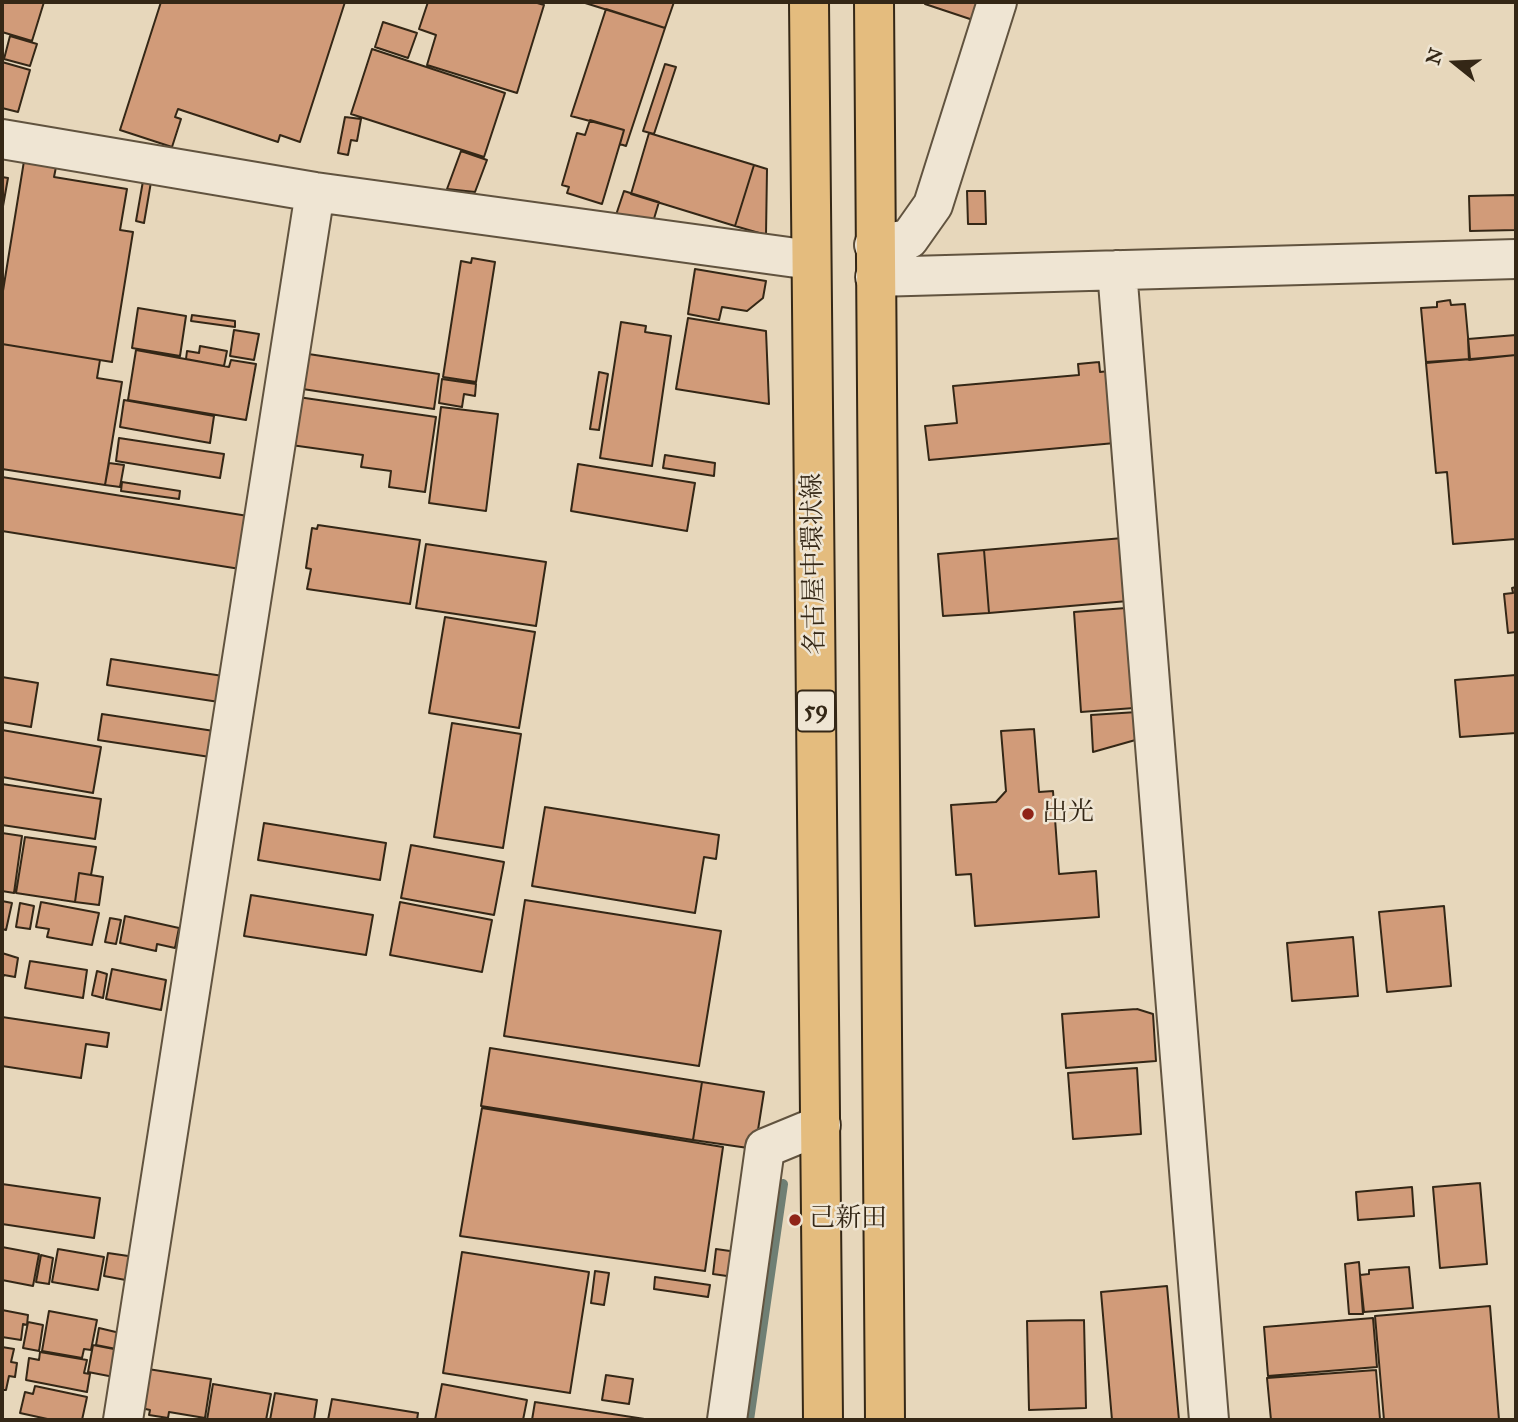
<!DOCTYPE html>
<html>
<head>
<meta charset="utf-8">
<style>
  body { margin:0 }
  #map { position:relative; width:1518px; height:1422px; overflow:hidden; background:#e7d7bb; font-family:"IM FELL Great Primer",serif }
  canvas { display:block }
  .frame { position:absolute; inset:0; border:4px solid #342716; pointer-events:none }
  .north { position:absolute; left:1420px; top:28px; width:70px; height:70px; -webkit-text-stroke:5px #efe5d3; paint-order:stroke; rotate:288deg; font-size:19px; font-weight:700; line-height:28px; text-align:center; color:#342716 }
  .north::after { content:''; display:block; margin:auto; width:24px; height:32px; background:#342716; clip-path:polygon(50% 0,100% 100%,50% 72%,0 100%) }
</style>
</head>
<body>
<div id="map">
<canvas width="1518" height="1422"></canvas>
<div class="frame"></div>
<div class="north">N</div>
</div>
<script>
const ctx = document.querySelector('canvas').getContext('2d');
ctx.lineJoin = 'round';
const shape = rows => new Path2D(rows.map(r => 'M' + r).join(''));
function stroke(path, color, width, dash) { ctx.strokeStyle = color; ctx.lineWidth = width; ctx.lineCap = dash ? 'butt' : 'round'; ctx.setLineDash(dash || []); ctx.stroke(path); }
function paint(path, color) { ctx.fillStyle = color; ctx.fill(path, 'evenodd'); }
function drawText(font, color, halo, rows, align = 'center') {
  ctx.font = font + ' "IM FELL Great Primer","Noto Serif JP",serif'; ctx.lineWidth = 5; ctx.setLineDash([]); ctx.textBaseline = 'middle'; ctx.strokeStyle = halo; ctx.fillStyle = color; for (const [text, x, y, turn = 0] of rows) {
    ctx.save(); ctx.translate(x, y); ctx.rotate((+turn || 0) * Math.PI / 180); ctx.textAlign = isNaN(turn) ? turn : align; if (halo) ctx.strokeText(text, 0, 0); ctx.fillText(text, 0, 0); ctx.restore();
  }
}
stroke(shape([
  [749,1420,783,1184]
]), '#6f7f74', 10);
const building = shape([
  [2,2,44,2,32,41,2,32,2,2],
  [161,2,345,2,300,142,280,135,278,142,178,109,175,117,181,119,172,147,120,130,161,2],
  [428,2,534,2,544,5,517,93,427,65,436,35,419,29,428,2],
  [582,2,674,2,665,28,582,2],
  [926,2,979,2,973,20,925,4,926,2],
  [606,9,665,28,626,146,620,144,624,130,571,116,606,9],
  [383,22,417,33,408,58,375,47,383,22],
  [10,36,37,44,30,66,4,59,10,36],
  [372,49,505,93,484,157,351,114,372,49],
  [2,62,30,70,18,112,2,108,2,62],
  [665,64,676,67,654,134,643,131,665,64],
  [345,117,361,119,357,141,351,140,348,155,338,153,345,117],
  [590,120,624,130,602,204,567,193,569,187,562,185,577,133,585,135,590,120],
  [649,133,754,165,735,226,631,194,649,133],
  [461,151,487,160,475,192,447,189,461,151],
  [24,161,56,167,54,177,127,189,120,230,133,232,112,362,2,344,2,297,24,161],
  [754,165,767,169,766,235,735,226,754,165],
  [2,177,8,178,3,206,2,206,2,177],
  [143,181,151,182,144,223,136,221,143,181],
  [624,191,659,202,653,222,616,215,624,191],
  [967,191,985,191,986,224,968,224,967,191],
  [1516,195,1516,230,1470,231,1469,196,1516,195],
  [472,258,495,262,476,382,443,377,461,261,471,263,472,258],
  [695,269,766,281,763,298,747,311,722,307,719,320,688,314,695,269],
  [1450,300,1451,305,1465,304,1470,359,1426,362,1421,308,1437,307,1437,302,1450,300],
  [138,308,186,316,180,356,132,348,138,308],
  [192,315,235,321,235,327,191,321,192,315],
  [688,318,766,331,769,404,676,389,688,318],
  [621,322,646,326,645,332,671,336,652,466,600,458,621,322],
  [234,330,259,334,254,360,230,356,234,330],
  [1516,335,1516,355,1469,360,1468,339,1516,335],
  [2,344,100,360,97,378,122,382,105,485,2,469,2,344],
  [200,346,227,351,224,366,186,359,187,351,199,353,200,346],
  [136,350,229,367,231,360,256,364,246,420,128,400,136,350],
  [302,353,439,374,434,409,296,388,302,353],
  [1516,355,1516,539,1453,544,1447,472,1436,473,1426,363,1516,355],
  [1099,362,1100,372,1109,371,1115,443,929,460,925,426,957,423,953,386,1079,375,1078,364,1099,362],
  [599,372,608,374,599,430,590,429,599,372],
  [442,379,476,384,475,396,464,394,462,407,439,403,442,379],
  [298,397,436,417,425,492,389,487,391,471,361,467,363,455,291,445,298,397],
  [124,400,214,416,210,443,120,427,124,400],
  [441,407,498,414,486,511,429,503,441,407],
  [119,438,224,454,220,478,116,461,119,438],
  [665,455,715,463,714,476,663,468,665,455],
  [109,463,124,465,120,487,105,485,109,463],
  [578,464,695,483,687,531,571,511,578,464],
  [2,477,248,516,240,569,2,531,2,477],
  [122,482,180,491,179,499,121,491,122,482],
  [318,525,420,540,410,604,307,589,311,569,306,568,312,528,317,529,318,525],
  [1123,538,1128,601,989,613,984,550,1123,538],
  [426,544,546,562,536,626,416,608,426,544],
  [984,550,989,613,943,616,938,554,984,550],
  [1516,587,1516,632,1508,633,1504,594,1513,593,1512,588,1516,587],
  [1126,608,1134,708,1081,712,1074,612,1126,608],
  [445,617,535,632,519,728,429,713,445,617],
  [111,659,223,676,219,702,107,685,111,659],
  [1516,675,1516,733,1460,737,1455,680,1516,675],
  [2,677,38,683,31,727,2,722,2,677],
  [1137,712,1139,739,1093,752,1091,715,1137,712],
  [102,714,214,731,210,757,98,740,102,714],
  [452,723,521,734,503,848,434,837,452,723],
  [1034,729,1039,792,1053,791,1059,874,1096,871,1099,917,975,926,971,874,956,875,951,805,996,802,1006,791,1001,731,1034,729],
  [2,730,101,747,93,793,2,777,2,730],
  [2,784,101,799,95,839,2,825,2,784],
  [545,807,719,835,716,859,704,857,695,913,532,886,545,807],
  [264,823,386,843,380,880,258,860,264,823],
  [2,833,22,836,14,893,2,891,2,833],
  [25,837,96,847,91,875,79,873,75,902,16,893,25,837],
  [411,845,504,862,494,915,401,898,411,845],
  [79,873,103,877,99,905,75,902,79,873],
  [251,895,373,915,366,955,244,936,251,895],
  [525,900,721,931,699,1066,504,1036,525,900],
  [2,901,12,903,6,930,2,929,2,901],
  [41,902,99,913,92,945,47,937,49,929,36,927,41,902],
  [400,902,492,920,482,972,390,955,400,902],
  [20,903,34,906,30,929,16,927,20,903],
  [1444,906,1451,986,1387,992,1379,912,1444,906],
  [125,916,179,928,175,948,157,944,156,951,120,943,125,916],
  [110,918,121,920,116,944,105,942,110,918],
  [1353,937,1358,996,1292,1001,1287,943,1353,937],
  [2,953,18,958,15,977,4,975,2,979,2,953],
  [30,961,87,970,83,998,25,988,30,961],
  [112,969,166,980,161,1010,106,999,112,969],
  [97,971,107,974,103,998,92,995,97,971],
  [1137,1009,1153,1014,1156,1061,1066,1068,1062,1014,1137,1009],
  [2,1017,109,1033,107,1047,86,1044,81,1078,2,1066,2,1017],
  [490,1048,702,1082,693,1140,481,1106,490,1048],
  [1137,1068,1141,1134,1073,1139,1068,1073,1137,1068],
  [702,1082,764,1092,755,1149,693,1140,702,1082],
  [482,1108,723,1147,705,1271,460,1236,482,1108],
  [1480,1183,1487,1264,1440,1268,1433,1187,1480,1183],
  [2,1184,100,1198,94,1238,2,1224,2,1184],
  [1412,1187,1414,1216,1358,1220,1356,1192,1412,1187],
  [2,1247,39,1254,33,1286,2,1280,2,1247],
  [58,1249,104,1257,98,1290,52,1282,58,1249],
  [716,1249,737,1252,734,1277,713,1274,716,1249],
  [462,1252,589,1272,570,1393,443,1373,462,1252],
  [108,1253,135,1257,131,1281,104,1276,108,1253],
  [41,1255,53,1258,49,1284,36,1282,41,1255],
  [1359,1262,1363,1314,1349,1314,1345,1264,1359,1262],
  [1409,1267,1413,1308,1364,1312,1360,1275,1369,1274,1369,1270,1409,1267],
  [595,1271,609,1273,604,1305,591,1303,595,1271],
  [655,1277,710,1285,708,1297,654,1289,655,1277],
  [1167,1286,1179,1420,1112,1420,1101,1292,1167,1286],
  [1490,1306,1499,1420,1384,1420,1375,1316,1490,1306],
  [2,1310,28,1315,27,1325,23,1324,21,1340,2,1337,2,1310],
  [49,1311,97,1320,91,1350,84,1349,82,1358,42,1351,49,1311],
  [1373,1318,1377,1367,1268,1376,1264,1327,1373,1318],
  [1084,1320,1086,1408,1029,1410,1027,1321,1084,1320],
  [28,1322,43,1325,39,1351,23,1348,28,1322],
  [99,1328,120,1333,116,1349,96,1345,99,1328],
  [93,1345,119,1350,114,1377,88,1372,93,1345],
  [2,1347,14,1349,11,1362,17,1363,15,1377,9,1376,6,1390,2,1390,2,1347],
  [40,1352,87,1360,84,1373,90,1374,87,1392,26,1380,29,1358,39,1360,40,1352],
  [148,1369,211,1379,205,1418,169,1412,168,1418,149,1415,150,1410,141,1408,148,1369],
  [1376,1370,1380,1419,1271,1420,1267,1378,1376,1370],
  [606,1375,633,1379,629,1404,602,1400,606,1375],
  [213,1384,271,1394,266,1420,207,1420,213,1384],
  [442,1384,527,1400,523,1420,435,1420,442,1384],
  [35,1386,87,1397,82,1420,52,1420,20,1413,25,1392,33,1394,35,1386],
  [275,1393,317,1400,314,1420,270,1420,275,1393],
  [332,1399,418,1413,417,1420,328,1420,332,1399],
  [535,1402,651,1420,532,1420,535,1402]
]);
paint(building, '#d19b79');
stroke(building, '#342716', 2);
const minor = shape([
  [2,139,315,192,811,260],
  [874,245,909,239,933,205,997,2],
  [1117,270,1209,1420],
  [875,277,1516,259],
  [123,1420,315,192],
  [727,1420,765,1148,821,1125]
]);
const major = shape([
  [809,2,823,1420],
  [874,2,885,1420]
]);
stroke(minor, '#61533f', 42);
stroke(major, '#342716', 42);
stroke(minor, '#efe5d3', 38);
stroke(major, '#e4bc7e', 38);
for (const [x, y, r, color] of [
  [1028,814,7,"#8f2418"],
  [795,1220,7,"#8f2418"]
]) { const dot = new Path2D(); dot.arc(x, y, r, 0, 2 * Math.PI); ctx.fillStyle = color; ctx.fill(dot); stroke(dot, '#efe5d3', 2.5); }
for (const [x, y, w] of [
  [816,711,38]
]) { const box = new Path2D(); box.roundRect(x - w / 2, y - 20.5, w, 41, 5); ctx.fillStyle = '#efe5d3'; ctx.fill(box); stroke(box, '#342716', 2); }
drawText('bold 24px', '#342716', null, [
  ["59",816,711]
]);
drawText('26px', '#342716', '#efe5d3', [
  ["名古屋中環状線",815,564,-91]
]);
drawText('26px', '#342716', '#efe5d3', [
  ["出光",1042,814],
  ["己新田",809,1220]
], 'left');
</script>
</body>
</html>
